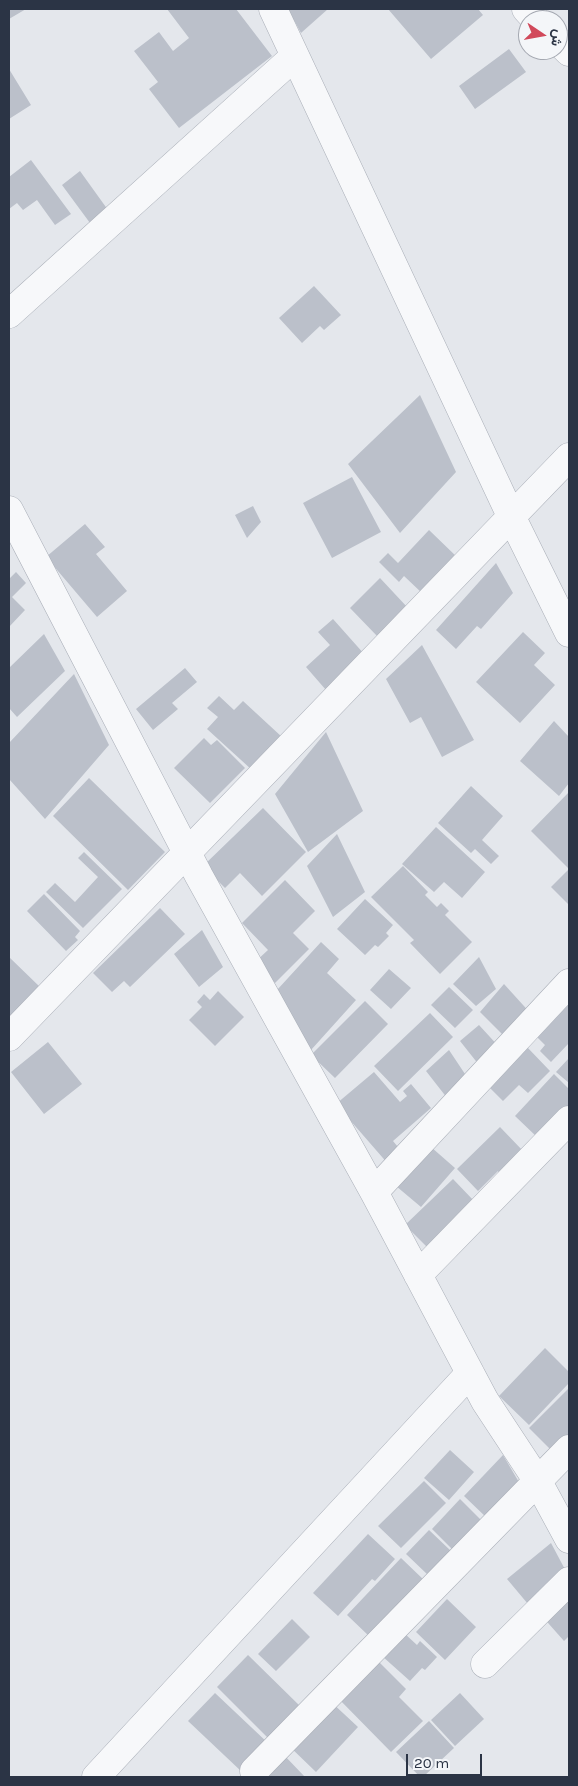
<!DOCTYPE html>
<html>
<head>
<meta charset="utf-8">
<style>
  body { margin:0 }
  #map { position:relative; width:578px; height:1786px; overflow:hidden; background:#e4e7ec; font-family:Karla,Vazirmatn,sans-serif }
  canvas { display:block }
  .frame { position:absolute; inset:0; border:10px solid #2b3445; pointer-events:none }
  .north { position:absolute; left:518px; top:10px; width:50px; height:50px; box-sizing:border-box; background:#f4f6f9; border:1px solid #a4a8b1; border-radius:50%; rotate:102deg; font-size:14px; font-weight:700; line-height:20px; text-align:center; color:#2b3445 }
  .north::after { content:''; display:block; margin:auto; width:18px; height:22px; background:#d1495b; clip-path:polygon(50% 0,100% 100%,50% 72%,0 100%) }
  .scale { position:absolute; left:406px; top:1754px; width:76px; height:22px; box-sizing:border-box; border:2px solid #2b3445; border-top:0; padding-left:6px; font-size:15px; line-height:18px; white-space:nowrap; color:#2b3445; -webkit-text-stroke:4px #f4f6f9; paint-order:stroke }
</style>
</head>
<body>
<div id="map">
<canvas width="578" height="1786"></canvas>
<div class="frame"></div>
<div class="north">ش</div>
<div class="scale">20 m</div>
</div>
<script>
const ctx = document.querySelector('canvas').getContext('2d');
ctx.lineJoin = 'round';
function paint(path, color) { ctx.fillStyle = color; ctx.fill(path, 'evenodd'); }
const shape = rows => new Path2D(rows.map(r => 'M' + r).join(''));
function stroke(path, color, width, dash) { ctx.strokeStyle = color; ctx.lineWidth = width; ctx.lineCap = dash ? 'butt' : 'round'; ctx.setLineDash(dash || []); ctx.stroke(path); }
paint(shape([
  [9,9,26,9,9,19],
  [167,9,236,9,272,56,179,128,149,89,158,82,134,51,159,32,173,51,189,38],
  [288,9,328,9,301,33],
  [388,9,478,9,483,15,431,59],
  [509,49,526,72,475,109,459,86],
  [9,69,31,105,9,119],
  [31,160,71,214,55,225,37,200,23,210,17,203,9,209,9,177],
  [80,171,108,210,90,223,62,185],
  [314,286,341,315,324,330,320,326,302,343,279,318],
  [420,395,456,472,400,533,348,464],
  [352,477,381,532,332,558,303,503],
  [253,506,261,522,247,538,235,515],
  [85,524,105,547,96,554,127,591,97,617,46,557],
  [429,530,458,558,423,594,404,576,399,582,379,562,388,553,398,563],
  [496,563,513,593,481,629,477,626,456,649,436,630],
  [16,572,26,583,12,597,25,610,9,627,9,579],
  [380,578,408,608,378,637,350,608],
  [333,619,365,655,326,690,306,667,330,645,318,632],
  [523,632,545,653,534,665,555,685,520,723,476,682],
  [44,634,65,671,17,717,9,708,9,668],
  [422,645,474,740,442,757,421,717,410,723,386,679],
  [185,668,197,682,172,703,178,709,153,730,136,709],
  [74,674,109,745,45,819,9,779,9,743],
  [219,696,234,710,243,701,282,737,252,770,207,729,218,717,207,708],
  [554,721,569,737,569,783,559,796,520,761],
  [326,732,363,811,308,852,275,794],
  [204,738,211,745,217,740,245,768,210,803,174,768],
  [89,778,165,852,128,890,53,816],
  [471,786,503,816,482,840,499,856,491,864,475,849,471,853,438,823],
  [569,792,569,905,551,887,569,869,531,831],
  [263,808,306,852,262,896,240,873,225,888,203,866],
  [436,827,485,872,462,898,444,882,434,892,402,864],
  [337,834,365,892,333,917,307,866],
  [84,852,122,889,83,928,46,892,55,883,75,902,98,877,78,858],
  [403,866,428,892,425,895,437,907,441,903,449,911,445,915,472,942,440,974,410,943,414,940,371,897],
  [285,880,315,911,293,933,309,949,275,983,255,962,268,950,242,923],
  [44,894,80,931,75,937,78,940,66,951,27,911],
  [365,899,393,925,386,933,389,936,378,947,375,945,365,955,337,929],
  [160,908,185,934,130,987,124,981,112,992,93,973],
  [202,930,223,967,199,987,174,954],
  [321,942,339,959,327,973,356,1000,311,1050,277,990],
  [9,957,40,987,9,1020],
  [479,957,496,989,476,1006,453,984],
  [389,969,411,988,391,1009,370,990],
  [504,984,533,1016,508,1040,480,1012],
  [449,987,473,1010,455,1028,431,1005],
  [218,991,244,1017,215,1046,189,1020,202,1007,197,1002,204,994,210,1000],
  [569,995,569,1043,551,1062,540,1051,545,1045,533,1033],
  [365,1001,388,1024,335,1078,311,1055],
  [430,1013,453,1037,398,1091,374,1066],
  [479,1025,501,1049,483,1070,460,1041],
  [48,1042,82,1084,44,1114,11,1072],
  [527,1047,550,1071,528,1093,519,1085,503,1101,488,1086],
  [449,1050,469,1080,451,1103,426,1071],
  [569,1058,569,1083,556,1072],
  [374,1072,400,1102,407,1096,403,1091,411,1084,431,1108,393,1141,403,1153,389,1165,336,1104],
  [554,1074,569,1089,569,1105,538,1138,515,1116],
  [500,1127,524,1152,500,1175,498,1171,478,1191,457,1169],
  [431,1147,455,1168,421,1207,396,1186],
  [453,1179,475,1202,428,1248,405,1225],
  [545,1348,569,1372,569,1383,529,1425,499,1396],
  [569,1388,569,1436,553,1452,529,1428],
  [450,1450,474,1472,449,1500,424,1478],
  [503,1455,520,1484,488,1519,464,1496],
  [424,1481,446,1503,401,1548,378,1526],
  [460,1499,482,1521,454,1551,432,1529],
  [429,1530,451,1551,428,1575,406,1554],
  [368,1534,395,1559,375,1581,372,1579,338,1616,313,1593],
  [551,1543,569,1577,533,1610,507,1579],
  [401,1558,425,1581,370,1637,347,1615],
  [569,1589,569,1636,564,1641,541,1615],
  [447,1599,476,1627,445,1660,416,1632],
  [292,1619,310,1637,276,1671,258,1654],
  [404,1633,417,1645,420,1641,437,1657,425,1670,422,1668,410,1681,382,1656],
  [248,1655,302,1708,271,1741,217,1687],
  [374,1657,406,1689,399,1697,423,1721,391,1752,335,1695],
  [215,1693,269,1744,242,1772,188,1721],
  [460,1693,484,1719,455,1746,431,1720],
  [329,1700,358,1727,316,1772,288,1745],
  [429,1721,454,1748,423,1777,420,1777,396,1752],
  [283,1754,305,1777,259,1777]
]), '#bbc0ca');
const minor = shape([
  [273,9,512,518,569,633],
  [526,9,536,20],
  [558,41,569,52],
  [9,314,295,56],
  [9,510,199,876,374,1192,485,1401,537,1480,569,1539],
  [9,1037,569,457],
  [374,1192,569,983],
  [418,1275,569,1120],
  [485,1664,569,1581],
  [254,1771,569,1449],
  [96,1777,470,1373]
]);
stroke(minor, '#a9aeb7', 29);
stroke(minor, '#f7f8fa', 28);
</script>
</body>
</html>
